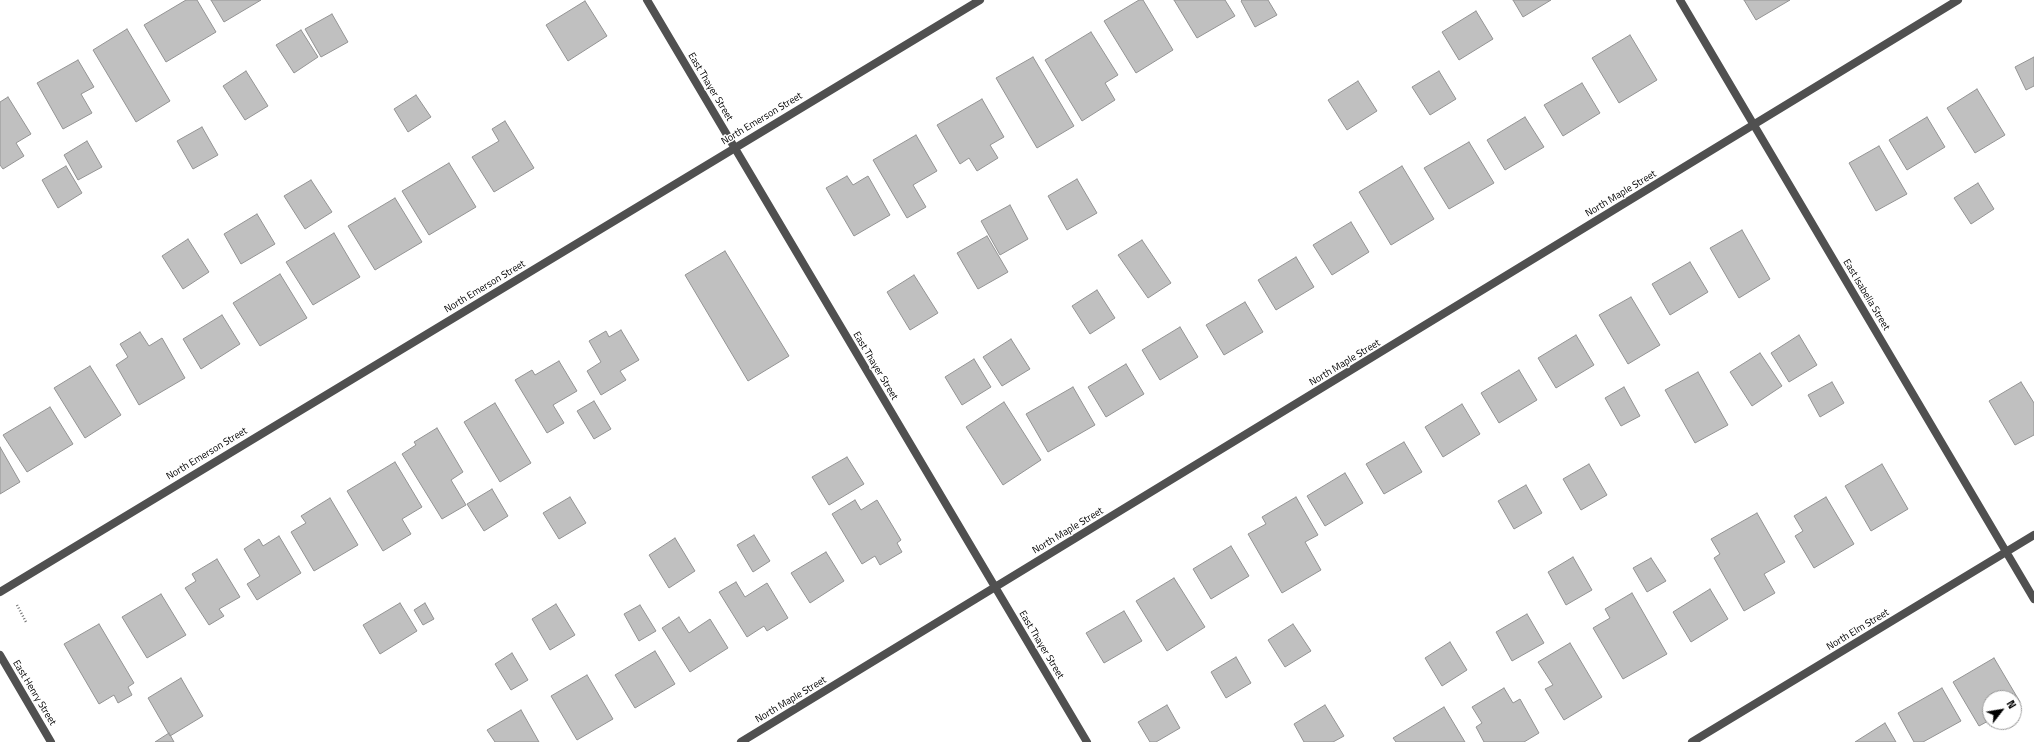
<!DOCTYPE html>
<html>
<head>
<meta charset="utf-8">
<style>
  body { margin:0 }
  #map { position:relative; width:2034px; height:742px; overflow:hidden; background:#fff; font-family:"Titillium Web",sans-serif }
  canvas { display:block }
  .north { position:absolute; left:1982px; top:690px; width:40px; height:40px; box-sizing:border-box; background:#fff; border:1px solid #999; border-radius:50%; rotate:59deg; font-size:11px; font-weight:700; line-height:16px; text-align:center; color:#000 }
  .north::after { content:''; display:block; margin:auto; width:14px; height:18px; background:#000; clip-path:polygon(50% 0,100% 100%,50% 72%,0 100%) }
</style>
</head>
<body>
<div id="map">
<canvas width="2034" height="742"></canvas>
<div class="north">N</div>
</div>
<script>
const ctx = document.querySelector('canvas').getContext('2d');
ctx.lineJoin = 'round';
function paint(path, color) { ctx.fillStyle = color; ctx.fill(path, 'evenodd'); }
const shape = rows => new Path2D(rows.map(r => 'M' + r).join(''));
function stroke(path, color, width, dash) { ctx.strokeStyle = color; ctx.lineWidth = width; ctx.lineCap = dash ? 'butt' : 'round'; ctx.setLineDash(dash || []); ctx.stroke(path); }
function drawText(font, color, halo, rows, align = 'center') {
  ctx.font = font + ' "Titillium Web",sans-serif'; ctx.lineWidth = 3; ctx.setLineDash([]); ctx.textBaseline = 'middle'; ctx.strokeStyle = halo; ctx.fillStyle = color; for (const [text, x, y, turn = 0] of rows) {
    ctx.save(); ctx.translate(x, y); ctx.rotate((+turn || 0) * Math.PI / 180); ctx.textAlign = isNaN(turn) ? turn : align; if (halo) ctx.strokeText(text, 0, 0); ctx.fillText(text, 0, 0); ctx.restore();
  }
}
const building = shape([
  [186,0,197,0,216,32,166,62,144,25,186,0],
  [211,0,261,0,224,22,211,0],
  [1139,0,1143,0,1173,50,1136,73,1104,21,1139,0],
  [1174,0,1225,0,1235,16,1197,38,1174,0],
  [1242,0,1268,0,1277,15,1255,27,1241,1,1242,0],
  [1513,0,1551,0,1523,17,1513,0],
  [1744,0,1790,0,1756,20,1744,0],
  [585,1,607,36,568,61,546,25,585,1],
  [1476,11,1493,39,1459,60,1442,32,1476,11],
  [332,14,348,42,321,57,305,29,332,14],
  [127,29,170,101,136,122,93,50,127,29],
  [301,30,318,57,294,73,276,45,301,30],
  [1091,32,1118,75,1105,83,1115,100,1082,121,1045,60,1091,32],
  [1630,35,1657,80,1619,103,1592,58,1630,35],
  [1033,57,1074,126,1037,148,996,78,1033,57],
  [2034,57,2034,86,2026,90,2015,67,2034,57],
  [78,60,94,87,81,94,92,113,63,129,37,83,78,60],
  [246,71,268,106,245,120,223,86,246,71],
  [1439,71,1456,99,1430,115,1412,87,1439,71],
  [1358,81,1377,111,1347,130,1328,100,1358,81],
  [1582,83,1600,113,1563,136,1544,105,1582,83],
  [1977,89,2005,135,1975,153,1947,108,1977,89],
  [416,95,431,117,408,132,394,109,416,95],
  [8,97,31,134,16,143,24,156,3,169,0,165,0,102,8,97],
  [982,99,1004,137,990,145,998,158,977,171,969,158,960,164,937,125,982,99],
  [1525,117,1544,147,1505,170,1487,140,1525,117],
  [1927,117,1945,147,1907,170,1889,140,1927,117],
  [505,121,534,168,494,192,472,157,499,141,492,129,505,121],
  [202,127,218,155,193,169,177,141,202,127],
  [916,135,937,171,913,185,926,207,907,218,873,160,916,135],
  [87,141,102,167,78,180,64,155,87,141],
  [1469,142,1494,183,1449,209,1424,168,1469,142],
  [1879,146,1907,194,1876,211,1849,163,1879,146],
  [449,163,476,207,429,235,402,191,449,163],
  [66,166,82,193,58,208,42,180,66,166],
  [1402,166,1434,219,1391,245,1359,192,1402,166],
  [847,176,853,185,868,176,890,215,854,236,826,188,847,176],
  [1077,179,1097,213,1067,230,1048,196,1077,179],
  [311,180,332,212,305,229,284,196,311,180],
  [1978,183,1994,209,1971,224,1954,198,1978,183],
  [395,198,422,242,375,270,348,226,395,198],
  [1010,205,1028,239,1000,255,981,221,1010,205],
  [257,214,275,244,241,264,224,234,257,214],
  [1351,222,1369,252,1332,275,1313,245,1351,222],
  [1742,230,1770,279,1739,298,1710,248,1742,230],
  [334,233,360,277,313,305,286,262,334,233],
  [987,236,1008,272,978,289,957,253,987,236],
  [188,239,209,272,183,289,162,256,188,239],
  [1142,240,1171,283,1148,298,1118,255,1142,240],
  [725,251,789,356,748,381,685,275,725,251],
  [1296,257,1314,287,1276,310,1258,280,1296,257],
  [1690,262,1708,292,1670,315,1652,284,1690,262],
  [280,274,307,318,260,346,233,303,280,274],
  [914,275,938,313,910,330,887,292,914,275],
  [1097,290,1115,318,1090,334,1072,306,1097,290],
  [1631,297,1660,345,1628,364,1599,315,1631,297],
  [1245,302,1263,332,1224,355,1206,325,1245,302],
  [222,315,240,344,201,369,183,339,222,315],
  [1180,327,1198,357,1160,380,1142,350,1180,327],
  [621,330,639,360,620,371,626,380,601,395,587,371,601,362,589,341,606,331,609,337,621,330],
  [140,332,149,346,162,338,185,378,139,405,116,365,128,357,120,344,140,332],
  [1576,335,1594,365,1556,388,1538,358,1576,335],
  [1799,335,1817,365,1789,382,1771,353,1799,335],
  [1011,339,1030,369,1002,386,983,357,1011,339],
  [1760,353,1782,386,1752,406,1730,372,1760,353],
  [974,359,991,387,962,405,945,377,974,359],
  [559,361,577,391,553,405,564,423,547,433,515,380,532,370,535,375,559,361],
  [1126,364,1144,394,1106,417,1088,387,1126,364],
  [90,366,121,415,85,438,54,388,90,366],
  [1519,370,1537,400,1499,423,1481,393,1519,370],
  [1698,372,1728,425,1695,443,1665,390,1698,372],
  [1832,382,1844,403,1820,417,1808,395,1832,382],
  [2021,382,2034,403,2034,435,2015,445,1989,401,2021,382],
  [1073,387,1095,425,1048,452,1026,414,1073,387],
  [1624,387,1640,416,1621,426,1605,398,1624,387],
  [594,401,611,429,594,439,577,411,594,401],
  [1004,402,1041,460,1003,485,966,427,1004,402],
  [495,403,531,463,500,482,464,422,495,403],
  [1462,404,1480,434,1443,457,1425,427,1462,404],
  [50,407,73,444,27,472,3,435,50,407],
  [437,428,463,472,451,480,466,505,442,519,402,454,416,445,414,442,437,428],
  [1404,442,1422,472,1384,494,1366,464,1404,442],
  [0,447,20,482,0,494,0,447],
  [847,457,864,484,829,505,812,477,847,457],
  [395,462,422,507,402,519,411,534,383,551,347,491,395,462],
  [1589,464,1607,495,1581,510,1563,479,1589,464],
  [1882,464,1908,509,1871,531,1845,486,1882,464],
  [1345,473,1363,503,1325,526,1307,496,1345,473],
  [1526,485,1542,513,1514,529,1498,501,1526,485],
  [492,489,508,516,484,531,467,504,492,489],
  [570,497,586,523,559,539,543,513,570,497],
  [1296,497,1318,535,1305,542,1321,570,1282,593,1248,534,1266,524,1262,517,1296,497],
  [1826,497,1854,544,1814,568,1795,536,1803,531,1794,516,1826,497],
  [330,498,358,545,314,571,291,532,306,523,301,516,330,498],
  [855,500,861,510,877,500,901,540,897,543,902,552,880,565,875,556,862,564,832,514,855,500],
  [1757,513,1785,562,1764,574,1775,593,1744,611,1714,558,1720,554,1711,539,1757,513],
  [754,535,770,561,753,572,737,545,754,535],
  [279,536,301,573,257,600,247,584,260,576,244,549,259,539,263,546,279,536],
  [675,538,695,571,669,588,649,555,675,538],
  [1231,546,1249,576,1211,599,1193,569,1231,546],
  [826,552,844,581,810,603,791,573,826,552],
  [1573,557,1592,590,1566,605,1548,572,1573,557],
  [1651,558,1666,581,1647,592,1633,568,1651,558],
  [217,559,240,597,219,609,224,616,209,625,185,588,196,581,192,574,217,559],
  [1174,578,1205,627,1167,651,1136,601,1174,578],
  [736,582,745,597,767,583,788,618,767,631,764,626,747,637,719,592,736,582],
  [1710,589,1728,619,1691,642,1673,612,1710,589],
  [1632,593,1667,654,1623,679,1593,628,1610,618,1605,609,1632,593],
  [161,594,186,635,147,658,122,617,161,594],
  [400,603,417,631,380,654,363,625,400,603],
  [425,603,434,619,423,625,414,610,425,603],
  [556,604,575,635,550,650,532,619,556,604],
  [640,605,656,631,639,641,624,614,640,605],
  [1124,611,1142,641,1104,663,1086,633,1124,611],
  [1527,614,1544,643,1512,661,1496,632,1527,614],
  [679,617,689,633,710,619,728,648,690,672,662,628,679,617],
  [99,624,134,683,128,687,132,695,118,703,114,695,99,704,64,644,99,624],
  [1293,624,1311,651,1285,667,1268,640,1293,624],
  [1450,642,1467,670,1442,686,1425,658,1450,642],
  [1570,643,1602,697,1564,720,1545,689,1553,685,1538,662,1570,643],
  [655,651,675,684,635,708,615,675,655,651],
  [512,653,528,680,511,690,495,664,512,653],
  [1236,657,1251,683,1226,698,1211,672,1236,657],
  [1994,658,2020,702,2014,706,2014,698,1990,698,1990,720,1979,726,1953,682,1994,658],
  [587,675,613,719,577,740,551,696,587,675],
  [181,678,203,716,170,736,148,698,181,678],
  [1504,688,1513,703,1520,699,1539,733,1524,742,1484,742,1476,727,1482,723,1472,707,1504,688],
  [1942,688,1961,721,1923,742,1914,742,1898,713,1942,688],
  [1167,705,1180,728,1156,742,1150,742,1138,722,1167,705],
  [1325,705,1344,736,1333,742,1304,742,1294,724,1325,705],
  [1444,707,1465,742,1396,742,1393,738,1444,707],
  [521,710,539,742,495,742,487,730,521,710],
  [1885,723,1896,742,1855,742,1885,723],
  [169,733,174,742,155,742,169,733]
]);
paint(building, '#c0c0c0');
stroke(building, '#949494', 1);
stroke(shape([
  [17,605,26,622]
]), '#727272', 2.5, [1, 2]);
stroke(shape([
  [647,0,1087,742],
  [1680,0,2034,599],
  [0,592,980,0],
  [0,655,51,742],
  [741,742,1958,0],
  [1692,742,2034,535]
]), '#505050', 8);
drawText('10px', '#000', '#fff', [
  ["East Thayer Street",710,87,59],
  ["North Emerson Street",762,119,-31],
  ["North Maple Street",1621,194,-31],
  ["North Emerson Street",485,287,-31],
  ["East Isabella Street",1866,295,59],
  ["North Maple Street",1345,363,-31],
  ["East Thayer Street",875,366,59],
  ["North Emerson Street",207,454,-31],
  ["North Maple Street",1068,531,-31],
  ["North Elm Street",1858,630,-31],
  ["East Thayer Street",1041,645,59],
  ["East Henry Street",34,693,59],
  ["North Maple Street",791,700,-31]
]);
</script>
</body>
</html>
